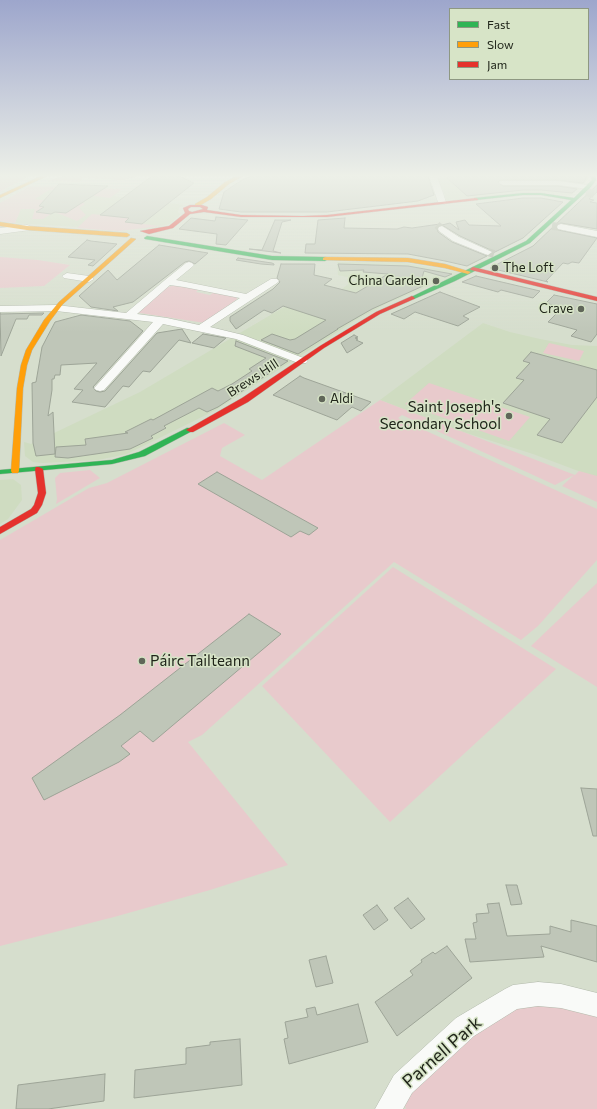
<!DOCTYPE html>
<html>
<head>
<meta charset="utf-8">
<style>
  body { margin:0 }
  #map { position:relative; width:597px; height:1109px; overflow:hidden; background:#d6decd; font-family:Commissioner,sans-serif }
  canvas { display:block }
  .legend { position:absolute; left:449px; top:8px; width:140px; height:72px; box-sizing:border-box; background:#d7e4c7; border:1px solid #8e9882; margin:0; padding:5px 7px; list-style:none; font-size:12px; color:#20251a }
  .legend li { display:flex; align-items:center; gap:8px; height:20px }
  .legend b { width:20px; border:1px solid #8e9882 }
</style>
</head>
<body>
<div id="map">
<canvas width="597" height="1109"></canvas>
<ul class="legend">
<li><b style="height:5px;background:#30b455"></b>Fast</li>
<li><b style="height:5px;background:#ff9f0a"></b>Slow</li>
<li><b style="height:5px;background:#e5322d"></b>Jam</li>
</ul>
</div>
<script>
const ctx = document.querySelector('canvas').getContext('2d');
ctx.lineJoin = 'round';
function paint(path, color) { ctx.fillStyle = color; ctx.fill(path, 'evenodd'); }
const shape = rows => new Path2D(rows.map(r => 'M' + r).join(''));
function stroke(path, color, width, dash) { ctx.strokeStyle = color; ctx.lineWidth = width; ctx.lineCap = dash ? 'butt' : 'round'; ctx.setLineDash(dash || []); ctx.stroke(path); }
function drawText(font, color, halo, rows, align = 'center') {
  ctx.font = font + ' Commissioner,sans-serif'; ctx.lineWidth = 3; ctx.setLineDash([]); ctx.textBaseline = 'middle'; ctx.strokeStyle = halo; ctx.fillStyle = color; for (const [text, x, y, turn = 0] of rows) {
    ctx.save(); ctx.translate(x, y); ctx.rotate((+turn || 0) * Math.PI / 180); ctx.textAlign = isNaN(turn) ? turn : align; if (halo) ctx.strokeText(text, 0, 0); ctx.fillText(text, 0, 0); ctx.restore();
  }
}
paint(shape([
  [437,176,588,176,589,178,583,186,570,196,545,193,448,200,446,200],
  [32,187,122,189,114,196,185,205,179,208,178,212,181,214,170,224,152,228,124,230,15,223,27,190],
  [337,262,400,262,463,273,388,303,356,320,216,410,127,454,98,460,42,463,33,462,25,456,24,442,31,444,140,392,311,291,335,294,355,279,338,275],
  [483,323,510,332,540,339,572,345,597,346,597,478,533,454,460,431,380,400],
  [13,479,21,485,22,500,8,519,0,524,0,480]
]), '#cfdcc1');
paint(shape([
  [0,176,29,176,0,192],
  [64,176,138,176,120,181,112,179,83,178,80,182,46,181],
  [28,187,51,187,122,189,110,198,49,190,35,199,48,201,39,206,44,207,37,212,51,214,43,219,32,219,35,209,21,209,15,223,0,221,0,203],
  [82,202,85,204,79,208,86,215,77,221,57,213],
  [92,214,129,218,126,222,160,226,119,231,77,228],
  [0,257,38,260,70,265,44,286,0,288],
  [175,285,199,289,196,292,210,295,214,292,237,297,237,299,205,323,140,313,138,312,165,288],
  [549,343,584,351,579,361,543,353],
  [429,383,530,417,509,441,405,404],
  [380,400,575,475,579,471,597,476,597,502,562,486,574,475,555,485,402,415,398,418,597,509,597,560,538,626,521,640,394,562,202,735,188,742,288,865,210,890,114,917,0,946,0,540,89,488,107,483,224,423,245,435,222,448,220,456,262,480],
  [90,470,100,478,56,504,57,499,55,478,60,473],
  [393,567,556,669,390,822,262,686],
  [597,583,597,687,531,646],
  [530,1002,557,1004,597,1015,597,1109,406,1109,403,1099,422,1076,499,1016]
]), '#e8cacc');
const building = shape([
  [152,176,179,176,194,183,142,224,125,222,129,218,100,215,152,176],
  [251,176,428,176,434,195,418,201,327,212,241,212,219,209,224,192,242,180,251,176],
  [445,176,587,176,587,177,583,183,558,180,500,180,498,182,503,186,558,186,577,189,572,193,541,190,523,190,467,196,445,176],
  [59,184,108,186,66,213,55,212,51,214,36,212,44,207,39,206,59,184],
  [597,185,597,192,589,199,594,200,590,202,597,203,597,229,561,223,558,224,556,226,558,230,597,238,579,263,572,262,568,264,563,263,546,281,548,282,490,268,533,246,597,185],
  [523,198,541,198,563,202,523,238,493,253,493,251,460,236,442,225,450,223,459,230,456,222,465,220,469,225,501,226,476,204,523,198],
  [216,217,248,220,226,245,216,244,217,234,179,229,191,218,215,221,216,217],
  [345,218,344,228,397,229,404,227,412,228,440,224,437,228,438,232,452,242,487,256,467,266,445,261,408,254,305,253,306,244,315,244,318,220,345,218],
  [275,220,291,220,282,222,273,251,281,253,249,249,262,250,275,220],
  [87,240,91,241,117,244,93,266,88,265,95,260,68,257,87,240],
  [159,245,208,253,195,264,189,261,185,262,133,302,113,307,118,311,91,307,79,296,108,270,117,280,159,245],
  [238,258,272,263,274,264,274,265,261,264,236,260,238,258],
  [281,264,315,264,314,275,332,279,324,285,356,293,388,274,363,272,364,270,340,271,338,264,408,266,452,274,445,277,424,271,420,285,423,286,372,309,337,329,338,329,298,354,261,340,272,334,290,340,295,339,326,320,283,306,272,313,264,310,236,329,230,321,230,317,273,289,280,282,277,278,281,264],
  [476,276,540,291,533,298,501,290,498,292,462,282,476,276],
  [440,292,480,307,463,316,469,319,458,326,415,312,404,319,391,314,440,292],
  [554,295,597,304,597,334,591,342,571,336,577,330,548,322,562,308,546,303,554,295],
  [0,313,0,314,44,313,42,315,29,315,27,319,16,319,1,356,0,313],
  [81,315,130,321,143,331,93,387,96,391,100,392,105,391,157,333,182,329,191,343,179,340,150,372,143,371,129,387,123,386,105,407,72,402,83,390,74,389,97,363,61,365,60,375,55,375,54,379,52,379,52,390,48,416,53,412,55,454,36,456,33,443,32,383,36,382,42,347,55,322,81,315],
  [203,334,226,338,214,348,192,343,203,334],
  [354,335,358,337,355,338,358,339,356,340,363,343,347,353,341,343,354,335],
  [236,341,288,361,218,407,207,412,199,408,164,426,166,428,151,436,153,438,130,449,68,458,55,457,56,447,86,445,85,439,128,433,125,432,151,419,153,420,212,388,218,391,232,384,252,371,249,369,266,358,235,346,236,341],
  [531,352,597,370,597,397,562,443,537,435,550,419,503,403,524,380,516,378,530,363,523,361,531,352],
  [300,376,304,378,371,402,361,411,352,407,337,420,273,395,300,376],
  [217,472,318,528,309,535,300,531,291,537,198,484,217,472],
  [249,614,281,634,153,742,140,731,121,746,130,754,119,762,44,800,32,778,120,715,249,614],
  [581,788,597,789,597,836,593,836,581,788],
  [506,885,517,885,522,904,511,905,506,885],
  [408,898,425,919,411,929,394,908,408,898],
  [499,903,507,936,550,934,550,926,571,932,571,920,597,926,597,962,541,946,544,957,470,962,465,939,476,939,473,923,477,922,476,914,489,913,487,904,499,903],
  [377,905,388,920,374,930,363,915,377,905],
  [447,946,472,978,397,1036,375,1002,413,975,410,971,422,962,421,960,433,952,435,954,447,946],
  [326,956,333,983,316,987,309,960,326,956],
  [358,1004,368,1042,289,1064,284,1039,288,1038,285,1022,308,1017,306,1009,315,1007,317,1015,358,1004],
  [240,1039,242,1085,134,1098,135,1070,186,1064,186,1048,210,1045,210,1042,240,1039],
  [105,1074,104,1101,48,1109,16,1109,18,1085,105,1074]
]);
paint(building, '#bfc6b8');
stroke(building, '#9da497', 1);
stroke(shape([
  [586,192,594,194],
  [437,225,442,229],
  [552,226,561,227],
  [488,252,494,254]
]), '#b2b9a9', 8, [8, 4]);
const street = shape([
  [429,176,437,176,446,202,445,204,442,204,438,202,429,176],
  [500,181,558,181,588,185,592,187,588,189,558,185,503,185,499,183,500,181],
  [561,224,597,231,597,237,558,229,557,227,558,225,561,224],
  [27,225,30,226,31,228,30,230,0,234,0,228,27,225],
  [442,226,459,237,492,252,488,255,485,254,453,241,439,231,438,229,439,227,442,226],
  [189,262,192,263,194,265,192,267,176,280,246,294,271,279,277,279,279,281,277,283,210,327,243,335,306,359,308,361,306,363,298,363,236,339,163,324,104,390,100,391,96,390,94,388,96,386,153,322,56,311,0,312,0,306,56,305,126,313,165,280,186,263,189,262],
  [170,285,184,287,240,298,199,325,167,318,137,314,170,285],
  [67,273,89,276,94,279,89,282,64,278,62,276,67,273],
  [538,982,561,984,597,993,597,1017,561,1008,538,1006,517,1009,474,1036,412,1093,403,1109,375,1109,394,1075,456,1018,505,989,513,985,538,982]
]);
const fast = shape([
  [591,176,595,176,596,180,590,188,530,243,455,281,414,299,409,298,526,241,571,200,541,195,523,195,476,200,474,199,474,198,523,193,541,193,574,198,592,180,591,176],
  [147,236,272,256,325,257,328,259,325,261,272,260,145,239,144,238,147,236],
  [187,428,190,428,194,430,145,456,112,464,0,474,0,470,112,460,139,452,187,428]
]);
const slow = shape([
  [41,176,47,176,0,198,0,195,41,176],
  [237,176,243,176,229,184,211,199,199,206,195,206,195,204,207,197,225,182,237,176],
  [0,222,27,226,127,233,130,235,127,237,27,230,0,226,0,222],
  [131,238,136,239,63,304,50,321,32,350,27,365,23,388,19,471,18,473,12,473,11,471,17,388,21,365,26,350,44,320,59,302,131,238],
  [325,257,408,258,445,264,471,272,468,274,445,268,408,262,323,260,323,258,325,257]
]);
const jam = shape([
  [476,198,478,199,478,200,327,217,241,217,204,212,190,214,173,228,149,234,140,231,169,226,185,213,183,208,190,205,202,205,208,207,207,210,241,215,303,216,327,215,476,198],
  [191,207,200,207,203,209,192,212,189,211,188,209,191,207],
  [473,267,597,297,597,301,471,270,470,269,473,267],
  [412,296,415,298,414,299,380,314,324,348,248,402,193,432,190,432,186,430,242,398,320,346,376,312,412,296],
  [36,467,39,467,43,469,46,493,42,505,37,513,0,534,0,527,31,509,34,505,38,493,35,469,36,467]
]);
stroke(street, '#b2b9ab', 1);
stroke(fast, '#b2b9ab', 1);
stroke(slow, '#b2b9ab', 1);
stroke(jam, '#b2b9ab', 1);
paint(street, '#f9faf8');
paint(fast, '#30b455');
paint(slow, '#ff9f0a');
paint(jam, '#e5322d');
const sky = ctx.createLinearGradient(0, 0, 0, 332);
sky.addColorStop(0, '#9da6cc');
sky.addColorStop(0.53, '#edf0e8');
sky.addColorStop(1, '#edf0e800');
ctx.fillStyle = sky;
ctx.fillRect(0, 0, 597, 332);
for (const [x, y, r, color] of [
  [495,268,4,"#606659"],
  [436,281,4,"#606659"],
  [581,309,4,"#606659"],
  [322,399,4,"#606659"],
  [509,416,4,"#606659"],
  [142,661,4,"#606659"]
]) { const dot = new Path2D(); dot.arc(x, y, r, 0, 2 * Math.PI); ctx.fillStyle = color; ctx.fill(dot); stroke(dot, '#d7e4c7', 1.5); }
drawText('13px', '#20251a', '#d7e4c7', [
  ["The Loft",503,268],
  ["China Garden",428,281,"right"],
  ["Crave",573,309,"right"],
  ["Aldi",330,399]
], 'left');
drawText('13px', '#20251a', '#d7e4c7', [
  ["Brews Hill",253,378,-33]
]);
drawText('15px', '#20251a', '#d7e4c7', [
  ["Saint Joseph's",501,407],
  ["Secondary School",501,424],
  ["Páirc Tailteann",150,661,"left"]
], 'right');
drawText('18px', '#20251a', '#d7e4c7', [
  ["Parnell Park",442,1052,-41]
]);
</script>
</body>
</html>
